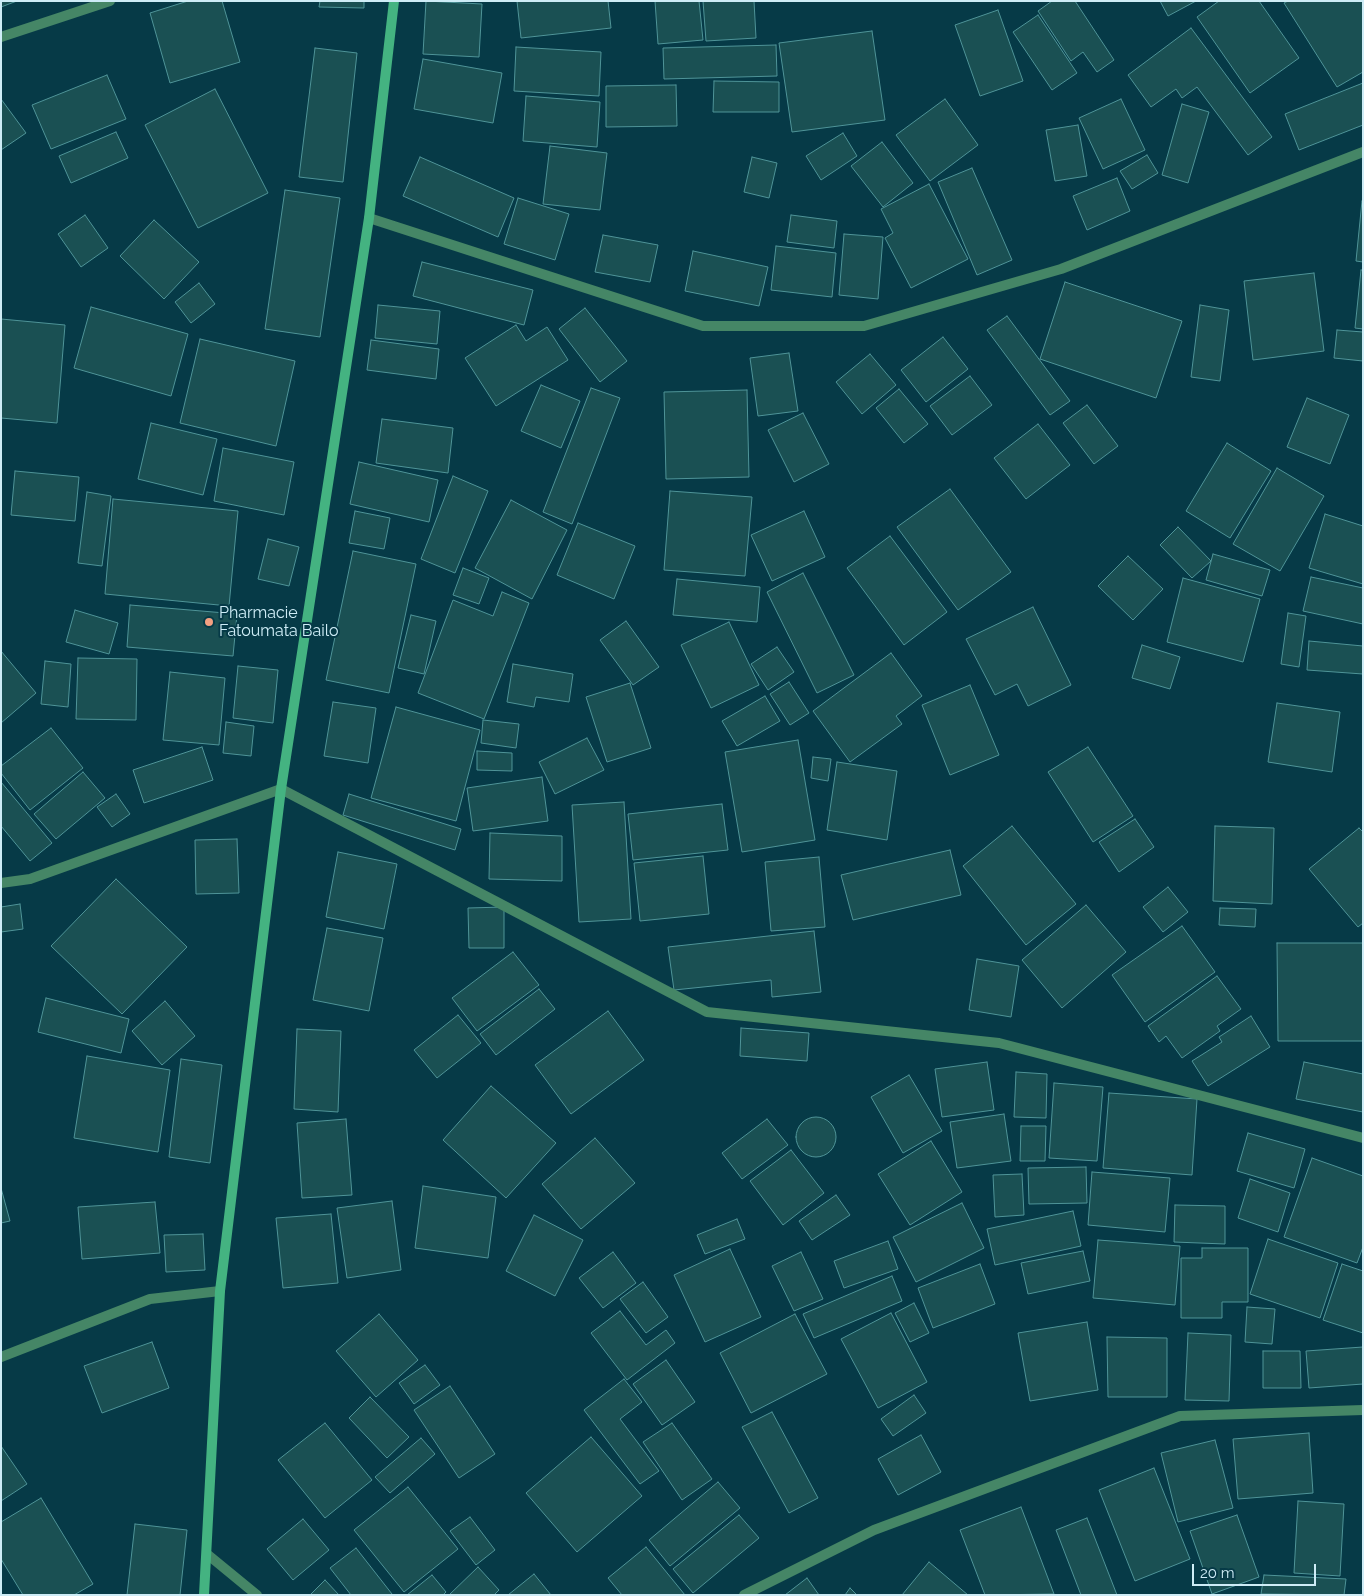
<!DOCTYPE html>
<html>
<head>
<meta charset="utf-8">
<style>
  body { margin:0 }
  #map { position:relative; width:1364px; height:1596px; overflow:hidden; background:#063a47; font-family:Raleway,sans-serif }
  canvas { display:block }
  .frame { position:absolute; inset:0; border:2px solid #ceecf6; pointer-events:none }
  .scale { position:absolute; left:1192px; top:1564px; width:124px; height:22px; box-sizing:border-box; border:2px solid #ceecf6; border-top:0; padding-left:6px; font-size:15px; line-height:18px; white-space:nowrap; color:#ceecf6; -webkit-text-stroke:4px #063a47; paint-order:stroke }
</style>
</head>
<body>
<div id="map">
<canvas width="1364" height="1596"></canvas>
<div class="frame"></div>
<div class="scale">20 m</div>
</div>
<script>
const ctx = document.querySelector('canvas').getContext('2d');
ctx.lineJoin = 'round';
function paint(path, color) { ctx.fillStyle = color; ctx.fill(path, 'evenodd'); }
const shape = rows => new Path2D(rows.map(r => 'M' + r).join(''));
function stroke(path, color, width, dash) { ctx.strokeStyle = color; ctx.lineWidth = width; ctx.lineCap = dash ? 'butt' : 'round'; ctx.setLineDash(dash || []); ctx.stroke(path); }
function drawText(font, color, halo, rows, align = 'center') {
  ctx.font = font + ' Raleway,sans-serif'; ctx.lineWidth = 4; ctx.setLineDash([]); ctx.textBaseline = 'middle'; ctx.strokeStyle = halo; ctx.fillStyle = color; for (const [text, x, y, turn = 0] of rows) {
    ctx.save(); ctx.translate(x, y); ctx.rotate((+turn || 0) * Math.PI / 180); ctx.textAlign = isNaN(turn) ? turn : align; if (halo) ctx.strokeText(text, 0, 0); ctx.fillText(text, 0, 0); ctx.restore();
  }
}
const building = shape([
  [1,1,17,1,1,7,1,1],
  [188,1,222,1,240,62,170,83,150,13,188,1],
  [320,1,364,1,364,8,319,7,320,1],
  [426,1,482,4,479,57,423,54,426,1],
  [517,1,608,1,611,28,521,38,517,1],
  [655,1,699,1,703,40,658,44,655,1],
  [703,1,754,1,756,38,706,41,703,1],
  [1052,1,1075,1,1114,60,1097,72,1083,52,1071,61,1038,11,1052,1],
  [1160,1,1196,1,1168,16,1160,1],
  [1219,1,1259,1,1299,58,1250,93,1197,17,1219,1],
  [1288,1,1363,1,1363,72,1337,87,1284,3,1288,1],
  [998,10,1023,81,980,96,955,25,998,10],
  [1038,15,1077,73,1052,90,1013,32,1038,15],
  [1191,28,1272,137,1248,155,1197,87,1182,98,1176,89,1151,107,1128,75,1191,28],
  [872,31,885,120,792,132,779,43,872,31],
  [776,45,777,76,664,79,663,48,776,45],
  [516,47,601,52,599,96,514,91,516,47],
  [315,48,357,53,343,182,299,177,315,48],
  [423,59,502,73,493,123,414,109,423,59],
  [107,75,126,119,51,149,32,105,107,75],
  [714,81,779,82,779,112,713,112,714,81],
  [1363,83,1363,125,1299,150,1285,114,1363,83],
  [676,85,677,126,606,127,606,86,676,85],
  [215,89,268,193,198,228,145,125,215,89],
  [526,96,600,102,597,147,523,141,526,96],
  [1,99,26,133,1,150,1,99],
  [945,99,978,145,930,181,896,135,945,99],
  [1121,99,1145,150,1103,169,1079,118,1121,99],
  [1182,104,1209,112,1188,183,1162,175,1182,104],
  [1078,125,1087,176,1055,181,1046,130,1078,125],
  [116,132,128,158,71,183,59,156,116,132],
  [843,133,857,156,821,180,806,156,843,133],
  [882,142,913,183,883,207,851,166,882,142],
  [550,146,607,153,600,210,543,204,550,146],
  [1147,155,1158,173,1132,189,1120,171,1147,155],
  [420,157,514,198,498,237,403,196,420,157],
  [752,157,777,163,769,198,744,192,752,157],
  [972,168,1012,260,977,275,938,182,972,168],
  [1117,178,1130,211,1087,230,1073,196,1117,178],
  [929,184,968,259,911,288,885,238,893,233,881,209,929,184],
  [285,190,340,198,320,337,265,329,285,190],
  [518,198,569,214,555,260,504,244,518,198],
  [1362,201,1363,201,1363,262,1356,261,1362,201],
  [85,215,108,248,81,267,58,234,85,215],
  [791,215,837,221,834,248,787,242,791,215],
  [154,220,199,262,164,299,120,256,154,220],
  [844,234,883,237,878,299,839,295,844,234],
  [603,235,658,245,650,282,595,272,603,235],
  [776,246,836,253,832,297,771,290,776,246],
  [693,251,768,267,759,306,685,291,693,251],
  [422,262,533,290,524,325,413,296,422,262],
  [1361,270,1363,270,1363,329,1355,328,1361,270],
  [1314,273,1324,351,1253,360,1244,281,1314,273],
  [1065,282,1182,321,1156,398,1040,359,1065,282],
  [199,283,215,304,191,323,175,302,199,283],
  [378,305,440,311,437,344,375,338,378,305],
  [1200,305,1229,310,1220,381,1191,377,1200,305],
  [91,307,188,334,171,396,74,368,91,307],
  [585,308,627,361,600,382,559,329,585,308],
  [1007,316,1070,401,1050,415,987,330,1007,316],
  [1,319,65,325,57,423,1,418,1,319],
  [516,325,526,341,547,327,568,360,496,406,465,358,516,325],
  [1337,330,1363,332,1363,361,1334,358,1337,330],
  [943,337,968,369,926,402,901,370,943,337],
  [200,339,295,361,276,446,180,423,200,339],
  [371,340,439,349,436,379,367,370,371,340],
  [789,353,798,411,758,416,750,358,789,353],
  [870,354,896,385,862,414,836,382,870,354],
  [970,376,992,405,952,435,930,406,970,376],
  [541,385,580,401,561,448,521,431,541,385],
  [591,388,620,398,572,524,543,512,591,388],
  [899,389,928,424,904,443,876,408,899,389],
  [747,390,749,477,666,479,664,392,747,390],
  [1307,398,1349,415,1330,464,1287,447,1307,398],
  [1087,405,1118,446,1094,464,1063,423,1087,405],
  [803,413,829,464,794,482,768,430,803,413],
  [382,419,453,428,448,473,376,463,382,419],
  [151,423,217,439,203,495,138,479,151,423],
  [1038,424,1070,465,1026,499,994,458,1038,424],
  [1227,443,1271,471,1230,538,1186,511,1227,443],
  [223,448,294,462,284,515,214,501,223,448],
  [359,462,438,480,429,522,350,504,359,462],
  [1277,468,1324,496,1280,571,1233,544,1277,468],
  [15,471,79,477,75,521,11,515,15,471],
  [453,476,488,491,455,573,421,559,453,476],
  [950,489,1011,572,958,610,897,527,950,489],
  [670,491,752,497,745,576,664,570,670,491],
  [87,492,111,496,102,566,78,563,87,492],
  [113,499,238,511,229,606,105,594,113,499],
  [511,500,567,530,532,599,475,568,511,500],
  [355,511,390,518,384,549,349,543,355,511],
  [804,511,825,557,772,581,751,535,804,511],
  [1325,514,1363,526,1363,584,1309,568,1325,514],
  [578,523,635,546,614,599,557,575,578,523],
  [1178,527,1211,561,1192,578,1160,545,1178,527],
  [890,536,947,612,904,645,847,568,890,536],
  [268,539,299,547,289,586,258,579,268,539],
  [353,551,416,564,389,693,326,680,353,551],
  [1213,554,1270,570,1262,596,1206,580,1213,554],
  [1128,556,1163,589,1133,620,1098,586,1128,556],
  [463,568,489,578,479,604,453,595,463,568],
  [803,573,854,675,817,693,767,592,803,573],
  [1311,577,1363,588,1363,624,1303,611,1311,577],
  [1183,578,1260,599,1243,662,1167,642,1183,578],
  [677,579,760,587,757,622,673,615,677,579],
  [502,592,529,603,484,719,418,693,453,600,493,616,502,592],
  [130,605,237,614,233,656,127,647,130,605],
  [1033,607,1071,685,1028,706,1017,684,995,695,966,639,1033,607],
  [75,610,118,623,109,654,66,642,75,610],
  [1288,613,1306,616,1299,667,1281,664,1288,613],
  [411,615,436,621,424,674,398,668,411,615],
  [626,621,659,667,633,685,600,640,626,621],
  [729,622,759,685,711,708,681,645,729,622],
  [1309,641,1363,646,1363,674,1307,670,1309,641],
  [1142,645,1180,657,1170,689,1132,678,1142,645],
  [777,647,794,672,768,690,751,664,777,647],
  [1,651,36,693,1,723,1,651],
  [891,653,922,696,896,716,902,724,850,762,813,711,891,653],
  [78,658,137,659,136,720,76,719,78,658],
  [45,661,71,664,68,707,41,704,45,661],
  [513,664,573,674,569,702,536,697,534,707,507,702,513,664],
  [238,666,278,670,273,723,233,718,238,666],
  [170,672,225,678,219,745,163,740,170,672],
  [789,682,809,713,790,725,770,694,789,682],
  [630,683,651,748,607,762,586,697,630,683],
  [970,685,999,755,950,775,922,705,970,685],
  [765,696,780,721,737,746,722,721,765,696],
  [333,702,376,708,368,763,324,756,333,702],
  [1277,703,1340,712,1332,772,1268,762,1277,703],
  [396,707,480,730,456,821,371,798,396,707],
  [483,720,519,724,516,748,481,743,483,720],
  [226,722,254,726,251,756,223,753,226,722],
  [51,728,83,768,30,810,1,773,1,766,51,728],
  [587,738,604,770,555,794,539,762,587,738],
  [798,740,815,840,742,852,725,752,798,740],
  [202,747,213,780,144,803,133,770,202,747],
  [1088,747,1133,816,1093,842,1048,772,1088,747],
  [477,751,512,753,512,771,477,770,477,751],
  [813,757,831,759,828,781,811,778,813,757],
  [837,762,897,771,887,840,827,830,837,762],
  [83,772,105,798,56,839,34,814,83,772],
  [542,777,548,821,473,831,467,788,542,777],
  [1,782,52,843,30,861,1,826,1,782],
  [116,794,130,814,112,827,97,807,116,794],
  [349,794,461,829,455,850,343,815,349,794],
  [624,802,631,919,579,922,572,805,624,802],
  [722,804,728,850,633,860,628,814,722,804],
  [1135,819,1154,847,1119,872,1099,842,1135,819],
  [1012,826,1076,904,1026,945,963,866,1012,826],
  [1215,826,1274,828,1272,904,1213,901,1215,826],
  [1359,828,1363,832,1363,923,1358,927,1309,869,1359,828],
  [490,833,562,836,562,881,489,879,490,833],
  [237,839,239,893,196,894,195,840,237,839],
  [950,850,961,895,853,920,841,875,950,850],
  [338,852,397,864,384,929,326,917,338,852],
  [703,856,709,914,640,921,634,863,703,856],
  [819,857,825,927,771,931,765,862,819,857],
  [116,879,187,947,122,1014,51,946,116,879],
  [1168,887,1188,912,1163,932,1143,907,1168,887],
  [20,904,23,929,1,932,1,907,20,904],
  [1086,905,1126,952,1062,1008,1022,960,1086,905],
  [504,907,504,948,469,948,468,908,504,907],
  [1220,908,1256,909,1255,927,1219,925,1220,908],
  [1182,926,1215,972,1145,1022,1112,975,1182,926],
  [327,928,383,938,369,1011,313,1000,327,928],
  [814,931,821,992,772,997,771,980,674,990,668,947,814,931],
  [1277,943,1363,943,1363,1041,1278,1041,1277,943],
  [513,952,539,985,477,1031,452,998,513,952],
  [977,959,1019,966,1011,1017,969,1010,977,959],
  [1217,976,1241,1009,1217,1026,1220,1031,1182,1058,1166,1036,1159,1042,1148,1026,1217,976],
  [539,989,555,1009,496,1055,480,1034,539,989],
  [46,998,129,1019,121,1053,38,1032,46,998],
  [165,1001,195,1036,162,1065,132,1031,165,1001],
  [608,1011,644,1060,571,1114,535,1065,608,1011],
  [458,1015,481,1043,437,1078,414,1050,458,1015],
  [1251,1016,1270,1047,1208,1086,1192,1061,1222,1042,1219,1037,1251,1016],
  [741,1028,809,1033,807,1061,740,1056,741,1028],
  [297,1029,341,1031,338,1112,294,1109,297,1029],
  [87,1056,170,1070,158,1152,74,1138,87,1056],
  [181,1059,222,1065,210,1163,169,1157,181,1059],
  [987,1062,994,1110,942,1117,935,1069,987,1062],
  [1304,1062,1363,1074,1363,1112,1296,1099,1304,1062],
  [1016,1072,1047,1074,1046,1118,1014,1117,1016,1072],
  [909,1075,942,1131,903,1153,871,1097,909,1075],
  [1054,1083,1103,1087,1097,1161,1049,1158,1054,1083],
  [491,1086,556,1143,506,1198,443,1140,491,1086],
  [1109,1093,1197,1099,1192,1175,1103,1168,1109,1093],
  [1004,1114,1011,1161,957,1168,950,1122,1004,1114],
  '796 1137a20 20 0 1 1 40 0a20 20 0 1 1-40 0Z',
  [346,1119,352,1195,302,1198,297,1123,346,1119],
  [767,1119,788,1145,742,1179,722,1153,767,1119],
  [1021,1126,1046,1126,1045,1161,1020,1161,1021,1126],
  [1248,1133,1305,1149,1294,1188,1237,1171,1248,1133],
  [595,1138,635,1183,581,1229,542,1184,595,1138],
  [931,1141,962,1192,910,1225,878,1174,931,1141],
  [791,1150,824,1193,783,1225,750,1181,791,1150],
  [1312,1158,1363,1176,1363,1247,1357,1263,1284,1237,1312,1158],
  [1086,1167,1087,1203,1029,1204,1028,1168,1086,1167],
  [1092,1172,1170,1178,1165,1232,1088,1225,1092,1172],
  [1022,1174,1024,1215,995,1217,993,1175,1022,1174],
  [1250,1179,1290,1193,1278,1232,1238,1218,1250,1179],
  [423,1186,496,1197,488,1258,415,1248,423,1186],
  [1,1188,10,1221,1,1223,1,1188],
  [836,1195,850,1215,812,1240,799,1221,836,1195],
  [392,1201,401,1270,347,1278,337,1208,392,1201],
  [155,1202,160,1253,82,1259,78,1207,155,1202],
  [962,1203,984,1248,916,1282,893,1237,962,1203],
  [1175,1205,1225,1206,1225,1244,1174,1242,1175,1205],
  [1073,1211,1081,1246,995,1265,987,1229,1073,1211],
  [331,1214,338,1283,283,1288,276,1218,331,1214],
  [534,1215,583,1240,555,1296,506,1271,534,1215],
  [737,1219,745,1239,705,1254,697,1235,737,1219],
  [203,1234,205,1270,166,1272,164,1235,203,1234],
  [1268,1239,1338,1263,1320,1318,1250,1294,1268,1239],
  [1098,1240,1180,1246,1175,1305,1093,1298,1098,1240],
  [888,1241,898,1269,844,1288,834,1261,888,1241],
  [1202,1248,1248,1248,1248,1302,1222,1302,1222,1318,1181,1318,1181,1258,1202,1258,1202,1248],
  [730,1249,761,1317,705,1342,674,1275,730,1249],
  [1083,1251,1090,1281,1028,1294,1021,1263,1083,1251],
  [613,1252,636,1283,603,1308,579,1278,613,1252],
  [801,1252,823,1299,794,1311,772,1266,801,1252],
  [980,1264,995,1304,933,1328,918,1288,980,1264],
  [1342,1264,1363,1271,1363,1333,1323,1320,1342,1264],
  [892,1276,902,1301,814,1338,803,1314,892,1276],
  [643,1282,668,1317,646,1333,620,1299,643,1282],
  [914,1303,929,1333,910,1342,895,1313,914,1303],
  [1247,1307,1275,1309,1272,1344,1245,1342,1247,1307],
  [620,1311,646,1345,666,1330,675,1343,627,1380,591,1333,620,1311],
  [891,1313,927,1382,878,1408,841,1339,891,1313],
  [379,1314,418,1360,376,1397,336,1351,379,1314],
  [795,1314,827,1374,751,1413,720,1353,795,1314],
  [1087,1322,1098,1390,1030,1401,1018,1333,1087,1322],
  [1188,1333,1231,1335,1229,1401,1185,1400,1188,1333],
  [1107,1337,1167,1338,1167,1397,1108,1397,1107,1337],
  [152,1342,169,1388,102,1413,84,1366,152,1342],
  [1363,1347,1363,1384,1309,1388,1306,1351,1363,1347],
  [1263,1351,1300,1351,1301,1388,1263,1388,1263,1351],
  [666,1360,695,1402,662,1425,633,1384,666,1360],
  [425,1365,440,1385,414,1404,399,1383,425,1365],
  [624,1379,642,1402,620,1419,659,1471,640,1484,584,1410,624,1379],
  [450,1386,495,1454,459,1478,414,1410,450,1386],
  [914,1395,926,1413,893,1436,881,1419,914,1395],
  [370,1397,409,1437,387,1458,349,1418,370,1397],
  [772,1412,818,1498,789,1513,742,1427,772,1412],
  [325,1423,372,1480,325,1518,278,1460,325,1423],
  [672,1423,712,1479,682,1500,643,1442,672,1423],
  [1309,1433,1313,1493,1238,1499,1233,1439,1309,1433],
  [921,1435,941,1472,898,1495,878,1459,921,1435],
  [591,1437,642,1496,577,1552,526,1493,591,1437],
  [421,1438,435,1454,390,1493,375,1477,421,1438],
  [1215,1440,1233,1508,1178,1522,1161,1453,1215,1440],
  [1,1446,27,1484,1,1501,1,1446],
  [1154,1468,1190,1559,1135,1581,1099,1490,1154,1468],
  [718,1482,740,1508,670,1566,649,1540,718,1482],
  [408,1487,458,1549,404,1592,354,1530,408,1487],
  [41,1498,93,1584,74,1595,23,1595,1,1559,1,1522,41,1498],
  [1298,1501,1344,1504,1340,1576,1294,1573,1298,1501],
  [1021,1507,1054,1594,985,1595,960,1530,1021,1507],
  [739,1515,759,1538,693,1593,673,1569,739,1515],
  [1237,1515,1259,1577,1212,1594,1190,1531,1237,1515],
  [470,1517,495,1550,476,1565,450,1531,470,1517],
  [1087,1518,1117,1595,1081,1595,1056,1530,1087,1518],
  [303,1519,329,1550,293,1580,267,1549,303,1519],
  [135,1524,187,1530,180,1595,127,1595,135,1524],
  [646,1547,685,1595,622,1595,608,1578,646,1547],
  [356,1548,392,1594,391,1595,351,1595,330,1568,356,1548],
  [929,1562,968,1595,902,1595,929,1562],
  [478,1567,499,1590,494,1595,449,1595,478,1567],
  [534,1574,551,1595,508,1595,534,1574],
  [432,1575,446,1592,443,1595,407,1595,432,1575],
  [1264,1575,1346,1579,1344,1595,1261,1594,1264,1575],
  [807,1578,819,1595,785,1595,807,1578],
  [325,1580,339,1595,310,1595,325,1580],
  [850,1588,857,1595,845,1595,850,1588]
]);
paint(building, '#1a5053');
stroke(building, '#4f9498', 1);
stroke(shape([
  [1,37,110,1],
  [369,218,703,326,864,326,1061,269,1363,152],
  [1,883,30,879,281,789,707,1012,999,1043,1363,1138],
  [1,1357,150,1299,220,1291],
  [207,1554,257,1595],
  [744,1595,874,1530,1180,1416,1363,1410]
]), '#458666', 10);
stroke(shape([
  [204,1595,220,1291,281,789,369,218,394,1]
]), '#44b381', 10);
for (const [x, y, r, color] of [
  [209,622,5,"#f3a081"]
]) { const dot = new Path2D(); dot.arc(x, y, r, 0, 2 * Math.PI); ctx.fillStyle = color; ctx.fill(dot); stroke(dot, '#063a47', 2); }
drawText('16px', '#ceecf6', '#063a47', [
  ["Pharmacie",219,613],
  ["Fatoumata Bailo",219,631]
], 'left');
</script>
</body>
</html>
